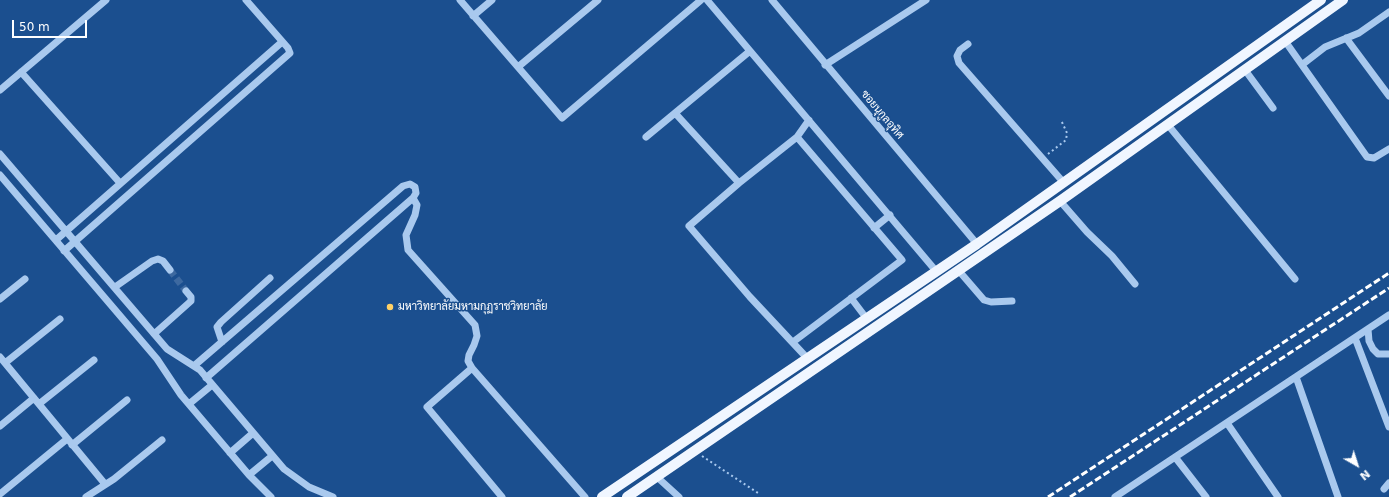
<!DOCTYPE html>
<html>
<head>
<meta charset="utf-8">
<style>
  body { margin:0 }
  #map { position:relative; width:1389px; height:497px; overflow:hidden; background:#1b4f8f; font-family:"DejaVu Sans",sans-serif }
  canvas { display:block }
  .north { position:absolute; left:1337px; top:445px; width:40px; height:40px; -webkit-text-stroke:3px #1b4f8f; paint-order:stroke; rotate:141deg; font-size:11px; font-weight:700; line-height:16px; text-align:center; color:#fff }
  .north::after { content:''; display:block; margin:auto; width:14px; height:18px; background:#fff; clip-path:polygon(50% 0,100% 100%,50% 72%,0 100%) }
  .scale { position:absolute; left:12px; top:20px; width:75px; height:18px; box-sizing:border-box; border:2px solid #fff; border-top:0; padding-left:5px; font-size:12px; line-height:14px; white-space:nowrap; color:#fff; -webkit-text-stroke:3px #1b4f8f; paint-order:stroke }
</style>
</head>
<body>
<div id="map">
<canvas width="1389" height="497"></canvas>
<div class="north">N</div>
<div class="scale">50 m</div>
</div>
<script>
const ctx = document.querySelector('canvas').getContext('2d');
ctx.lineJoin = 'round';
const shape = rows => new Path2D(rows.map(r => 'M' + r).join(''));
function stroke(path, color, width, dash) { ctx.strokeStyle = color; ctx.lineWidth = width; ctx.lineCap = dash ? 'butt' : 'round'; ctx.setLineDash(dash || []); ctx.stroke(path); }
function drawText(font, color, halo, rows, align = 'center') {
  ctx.font = font + ' "DejaVu Sans",Sarabun,sans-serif'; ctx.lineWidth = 3; ctx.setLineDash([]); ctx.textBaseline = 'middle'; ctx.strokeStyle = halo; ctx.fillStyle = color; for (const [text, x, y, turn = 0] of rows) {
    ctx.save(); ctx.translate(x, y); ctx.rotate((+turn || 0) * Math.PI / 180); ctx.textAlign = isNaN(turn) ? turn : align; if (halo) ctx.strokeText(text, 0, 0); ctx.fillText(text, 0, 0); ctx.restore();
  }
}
stroke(shape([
  [170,270,186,291]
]), '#3d69a0', 7, [7, 3.5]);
stroke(shape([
  [1048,154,1066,140,1067,133,1061,120],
  [702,456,758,493]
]), '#a9c9ee', 2, [2, 3]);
stroke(shape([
  [460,0,562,118,701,0],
  [707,0,936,271],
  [772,0,977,244],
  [473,16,492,0],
  [1346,38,1389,96],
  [1285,41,1367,157,1374,158,1389,149],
  [968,44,960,50,957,56,959,63,1064,183],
  [1303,64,1325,47,1359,33,1389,12],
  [825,65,926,0],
  [518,67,598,0],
  [1245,70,1273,108],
  [21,72,120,183],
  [0,90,106,0],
  [675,113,739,183],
  [1168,125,1295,279],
  [646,137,750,51],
  [0,154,167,349,200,370,284,469,309,487,333,497],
  [0,175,157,359,181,395,249,475,271,497],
  [413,198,417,205,415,215,406,235,408,250,475,325,477,336,474,345,469,355,468,361,472,368],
  [1060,201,1087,232,1112,256,1135,284],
  [874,228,890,215],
  [56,240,282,42],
  [64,251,290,53,288,48,246,0],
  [959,271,984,300,991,302,1012,301],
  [115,287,152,261,158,259,163,261,170,270],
  [851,298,867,319],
  [0,299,25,279],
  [1368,329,1369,341,1373,349,1378,354,1389,354],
  [154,334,191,301,191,297,186,291],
  [1355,338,1389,427],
  [222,342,217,327,221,322,270,278],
  [793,342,902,260,797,137],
  [0,357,105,484],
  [808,359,750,297,689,226,739,183,797,137,809,120],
  [5,363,60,319],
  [195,365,403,186,410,184,415,187,416,193,413,198,206,378],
  [1296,377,1338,497],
  [39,404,94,360],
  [189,404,212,385],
  [1227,423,1278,497],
  [0,426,34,398],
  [72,445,127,400],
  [230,453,253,433],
  [1175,457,1206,497],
  [249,475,272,456],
  [657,477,679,497],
  [1384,489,1389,483],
  [0,494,67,439],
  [86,497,114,479,162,440],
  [502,497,427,407,472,368,585,497],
  [1115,497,1389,315]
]), '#a9c9ee', 7);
stroke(shape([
  [602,497,977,244,1321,0],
  [627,497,1060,201,1343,0]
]), '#f0f6ff', 10);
stroke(shape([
  [1048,497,1389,273],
  [1070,497,1389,288]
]), '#fff', 3, [7, 3]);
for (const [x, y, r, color] of [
  [390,307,4,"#ffd166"]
]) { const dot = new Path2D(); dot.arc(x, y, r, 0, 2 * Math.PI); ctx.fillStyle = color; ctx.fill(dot); stroke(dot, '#1b4f8f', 1.5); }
drawText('11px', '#fff', '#1b4f8f', [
  ["ซอยนุกูลอุทิศ",882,115,50]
]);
drawText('11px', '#fff', '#1b4f8f', [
  ["มหาวิทยาลัยมหามกุฏราชวิทยาลัย",398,307]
], 'left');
</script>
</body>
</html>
